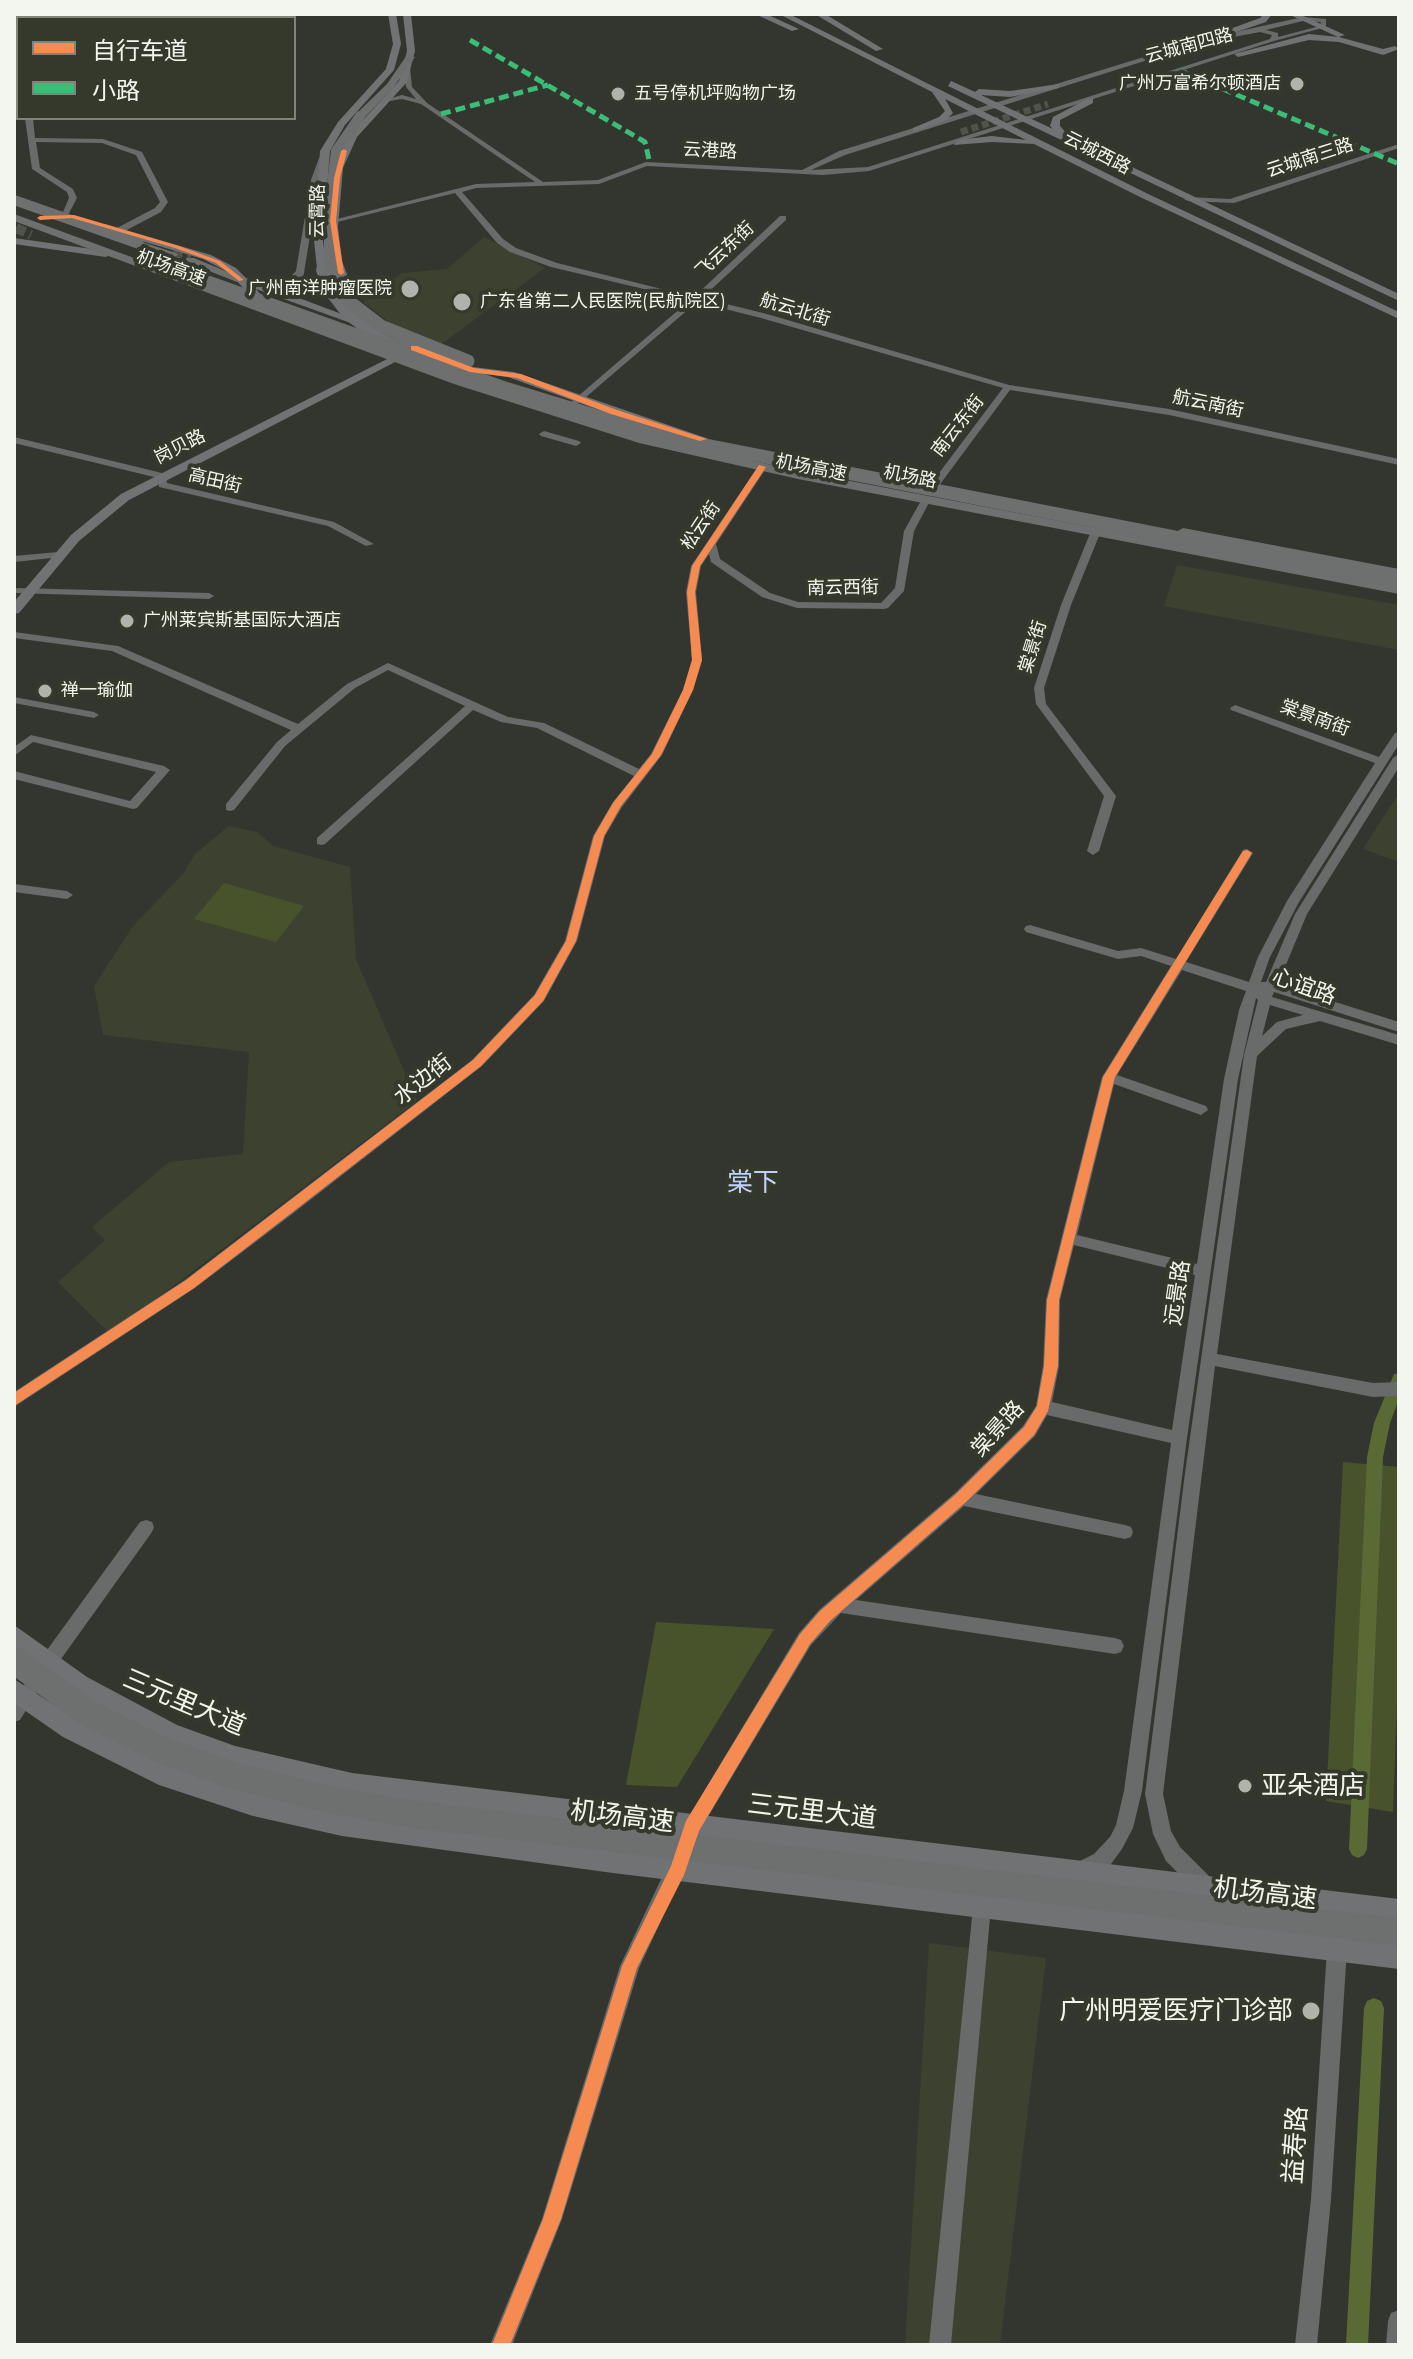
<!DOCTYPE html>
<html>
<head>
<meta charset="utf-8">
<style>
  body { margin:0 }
  #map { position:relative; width:1413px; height:2359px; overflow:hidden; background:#33362e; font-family:Montserrat,"Noto Sans SC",sans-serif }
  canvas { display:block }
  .frame { position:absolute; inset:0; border:16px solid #f3f6ee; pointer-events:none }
  .legend { position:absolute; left:16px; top:16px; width:280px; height:104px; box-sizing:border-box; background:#34392b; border:2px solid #808579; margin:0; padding:10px 14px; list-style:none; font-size:24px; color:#f3f6ee }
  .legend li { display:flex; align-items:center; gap:16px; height:40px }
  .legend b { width:40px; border:2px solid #808579 }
</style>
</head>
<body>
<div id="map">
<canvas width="1413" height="2359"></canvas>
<div class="frame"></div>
<ul class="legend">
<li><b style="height:10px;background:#f68b52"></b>自行车道</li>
<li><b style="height:10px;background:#3abd76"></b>小路</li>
</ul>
</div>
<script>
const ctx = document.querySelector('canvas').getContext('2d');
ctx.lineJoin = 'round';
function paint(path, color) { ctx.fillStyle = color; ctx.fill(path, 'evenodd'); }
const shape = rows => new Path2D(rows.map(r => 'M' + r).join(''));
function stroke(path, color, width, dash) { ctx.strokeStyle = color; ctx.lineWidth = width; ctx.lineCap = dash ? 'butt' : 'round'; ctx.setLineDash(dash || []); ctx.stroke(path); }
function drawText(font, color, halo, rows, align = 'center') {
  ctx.font = font + ' Montserrat,"Noto Sans SC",sans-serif'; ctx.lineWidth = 8; ctx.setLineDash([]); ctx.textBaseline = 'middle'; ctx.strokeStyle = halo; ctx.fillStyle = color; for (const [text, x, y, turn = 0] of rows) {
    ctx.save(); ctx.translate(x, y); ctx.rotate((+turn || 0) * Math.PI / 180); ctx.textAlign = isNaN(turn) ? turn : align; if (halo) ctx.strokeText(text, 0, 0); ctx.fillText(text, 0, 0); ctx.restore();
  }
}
paint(shape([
  [484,237,545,268,440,345,394,326,363,302,402,273,447,269],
  [1177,565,1399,605,1399,650,1164,606],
  [1399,793,1399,862,1363,849],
  [229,826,257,832,273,846,350,867,356,959,417,1101,110,1334,58,1282,105,1240,92,1227,169,1162,243,1154,249,1052,103,1035,94,986,133,926,183,874,195,854],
  [929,1943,1046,1958,1000,2345,905,2345]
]), '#3d4230');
paint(shape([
  [224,883,304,906,276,942,194,919],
  [1343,1462,1399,1467,1399,1647,1393,1812,1326,1801],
  [656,1622,774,1629,677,1787,626,1785]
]), '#48532c');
paint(shape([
  [1399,1373,1399,1399,1390,1423,1383,1457,1367,1849,1364,1855,1358,1858,1352,1855,1349,1849,1367,1457,1374,1423,1394,1374,1399,1373],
  [1374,1998,1381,2001,1384,2008,1368,2345,1346,2345,1364,2008,1367,2001,1374,1998]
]), '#5a6a35');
stroke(shape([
  [961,132,1048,104]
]), '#50534b', 7, [7, 4]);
stroke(shape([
  [16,228,31,235],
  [172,255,190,260]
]), '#50534b', 10, [10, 5]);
paint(shape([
  [1303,17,1326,19,1326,27,1274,41,869,171,823,175,647,166,599,184,476,188,462,192,503,239,516,248,557,263,694,297,780,216,786,216,786,220,702,298,767,314,1009,385,1169,409,1399,459,1399,465,1169,415,1010,390,938,487,935,488,930,485,1003,388,761,318,697,302,572,409,568,406,569,404,690,300,551,267,510,252,497,243,455,193,333,223,329,221,476,184,535,182,421,104,402,99,384,102,384,100,402,95,416,99,406,87,404,68,407,66,410,68,412,87,427,103,543,182,598,180,646,162,802,170,839,151,1199,40,1303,17],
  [1303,21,1321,22,1320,26,1278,37,1278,33,1266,30,1303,21],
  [1260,32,1272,35,1270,39,868,167,811,170,845,155,1202,43,1260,32],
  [14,54,18,57,18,66,14,63,14,54],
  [25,118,33,118,35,138,103,139,142,152,168,202,161,212,121,233,115,233,115,229,155,208,160,202,136,155,102,143,36,142,40,168,73,189,77,198,67,217,61,217,69,198,67,192,32,169,25,118],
  [1399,144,1399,148,1234,203,1188,201,1184,199,1188,197,1230,199,1399,144],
  [323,156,327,158,319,180,303,279,316,283,339,276,343,278,316,288,296,281,277,286,243,284,243,280,246,280,277,282,289,278,296,271,311,180,319,158,323,156],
  [544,431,579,441,581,443,576,446,541,436,539,434,544,431],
  [14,437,166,474,167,483,334,522,374,544,366,546,328,526,159,487,158,478,14,443,14,437],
  [762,464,767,467,716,544,720,559,770,593,798,602,881,603,895,588,904,531,923,497,929,497,931,499,914,531,904,591,888,608,884,609,797,608,762,597,711,562,709,554,701,566,696,592,702,660,693,690,662,755,622,807,605,836,577,941,544,1001,482,1066,291,1215,195,1288,14,1407,14,1392,185,1280,472,1060,534,995,565,941,593,836,613,802,634,776,537,728,501,722,473,710,325,844,321,845,317,844,317,838,465,706,388,670,355,688,285,746,234,810,230,811,226,810,226,804,277,742,291,730,112,651,14,638,14,632,118,646,298,724,347,684,388,663,508,717,544,723,639,769,651,754,683,690,692,660,686,592,691,566,759,465,762,464],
  [1096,528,1101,531,1071,605,1044,688,1046,704,1116,796,1099,851,1093,855,1087,851,1104,796,1036,704,1034,688,1061,605,1091,531,1096,528],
  [58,552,62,553,62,557,14,562,14,556,58,552],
  [18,588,209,593,214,596,209,599,14,593,14,589,18,588],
  [14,697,94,712,99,715,94,718,14,703,14,697],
  [1235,705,1379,757,1395,733,1399,732,1399,744,1299,902,1270,957,1261,982,1266,982,1295,914,1393,758,1399,754,1399,767,1307,914,1278,984,1399,1022,1399,1032,1274,992,1272,997,1399,1035,1399,1045,1320,1021,1286,1029,1257,1056,1217,1354,1373,1383,1399,1382,1399,1396,1373,1397,1215,1366,1163,1794,1171,1831,1180,1847,1213,1880,1215,1887,1213,1894,1206,1896,1199,1894,1166,1861,1153,1834,1145,1794,1185,1473,1244,1055,1258,1000,1256,998,1238,1079,1187,1438,1142,1791,1133,1828,1122,1849,1108,1868,1081,1880,1074,1878,1072,1871,1074,1864,1094,1854,1110,1837,1116,1825,1124,1791,1171,1443,1047,1415,1035,1436,976,1494,1125,1525,1131,1527,1133,1532,1131,1537,1125,1539,964,1506,856,1600,1115,1638,1121,1640,1124,1646,1121,1652,1115,1654,841,1613,811,1645,697,1835,691,1838,685,1835,682,1829,685,1823,799,1633,819,1610,955,1493,1023,1426,1036,1406,1043,1366,1046,1300,1102,1077,1171,966,1141,956,1118,959,1026,932,1024,929,1026,926,1030,925,1118,951,1141,948,1176,959,1243,850,1247,849,1253,853,1186,962,1249,982,1258,957,1287,901,1375,763,1231,710,1230,708,1235,705],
  [1182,970,1246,991,1239,1010,1224,1079,1197,1264,1077,1235,1114,1084,1201,1115,1208,1110,1206,1106,1117,1075,1182,970],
  [1270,1005,1303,1015,1277,1022,1262,1036,1270,1005],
  [1074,1245,1195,1275,1172,1430,1052,1402,1059,1366,1060,1300,1074,1245],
  [31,735,164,766,170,770,137,808,133,809,14,779,14,771,130,801,156,772,33,742,14,756,14,747,31,735],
  [14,884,67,891,73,895,67,899,14,892,14,884],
  [146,1520,152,1522,154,1527,152,1532,51,1673,45,1675,39,1673,36,1667,39,1661,140,1522,146,1520],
  [29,1683,35,1685,38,1691,20,1720,14,1722,14,1699,23,1685,29,1683],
  [679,1854,686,1856,688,1863,639,1968,562,2219,512,2345,490,2345,542,2219,620,1966,672,1856,679,1854],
  [982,1898,989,1900,991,1907,951,2345,929,2345,973,1907,975,1900,982,1898],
  [1337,1939,1344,1942,1347,1949,1331,2199,1317,2345,1295,2345,1311,2199,1327,1949,1330,1942,1337,1939],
  [1399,2310,1399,2345,1386,2345,1388,2321,1391,2313,1399,2310]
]), '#696a6a');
paint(shape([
  [388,14,396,14,401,44,394,70,345,125,330,151,323,236,314,238,320,151,338,122,386,69,393,44,388,14],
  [403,14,411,14,415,51,407,82,357,137,343,168,338,227,342,261,352,288,347,291,342,288,332,261,328,227,333,168,350,134,399,81,407,51,403,14],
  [755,14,766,14,799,29,792,31,755,14],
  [779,14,789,14,1146,193,1399,312,1399,319,1140,197,1034,144,992,142,954,145,957,140,992,136,1026,140,945,99,953,113,945,121,913,132,913,128,939,117,945,111,932,92,779,14],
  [815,14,825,14,883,49,876,51,815,14],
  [1264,14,1272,14,1266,22,1204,43,1197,41,1260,18,1264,14],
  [1288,14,1299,14,1345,35,1338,37,1288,14],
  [1309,34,1339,37,1383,49,1395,46,1399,49,1383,55,1339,42,1309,40,1238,57,1234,54,1309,34],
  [951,81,975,92,979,89,1010,91,1059,84,1059,88,1010,97,981,95,1053,129,1050,126,1053,117,1087,99,1093,99,1093,103,1060,120,1060,126,1071,138,1399,294,1399,301,948,86,951,81],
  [105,224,211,255,236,268,246,278,368,324,359,326,256,289,260,294,251,296,228,272,203,259,101,229,100,227,105,224],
  [14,238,106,251,111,254,106,257,14,244,14,238],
  [395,355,399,356,399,360,129,500,79,541,19,613,14,614,14,602,71,535,121,494,395,355],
  [473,367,514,372,709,439,703,443,610,414,508,377,469,372,469,368,473,367],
  [14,1625,87,1677,177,1725,235,1746,352,1773,1399,1899,1399,1923,352,1795,235,1768,163,1742,71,1693,14,1648,14,1625],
  [14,1679,79,1721,171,1767,253,1792,342,1812,613,1849,1399,1945,1399,1969,613,1873,342,1836,253,1816,159,1785,63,1737,14,1703,14,1679]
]), '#717274');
paint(shape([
  [407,55,415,57,393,88,364,118,356,118,356,114,387,84,407,55],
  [14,214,462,378,648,437,798,471,1399,586,1399,594,798,479,639,443,454,384,14,221,14,214],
  [139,241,176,253,178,255,172,258,135,246,133,244,139,241],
  [186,258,194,258,247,280,237,282,186,262,186,258],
  [365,330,373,330,480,370,470,373,365,336,365,330],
  [1183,528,1399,569,1399,577,1178,535,1176,532,1183,528]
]), '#6e6f6f');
stroke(shape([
  [318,236,322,272]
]), '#717274', 9);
stroke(shape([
  [322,270,331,292,348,314,391,347]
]), '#717274', 12);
stroke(shape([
  [330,199,336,151,360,116],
  [14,200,139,244],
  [329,213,329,262,334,272],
  [173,269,181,272]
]), '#6e6f6f', 10);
stroke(shape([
  [175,270,505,388,669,438,1399,581],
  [333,270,351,303,381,326,468,361]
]), '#6e6f6f', 13);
stroke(shape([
  [14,1660,88,1713,162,1750,234,1776,317,1797,410,1814,1399,1932]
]), '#6e6f6f', 27);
stroke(shape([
  [470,40,645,142,650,164],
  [1181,71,1399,164],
  [441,114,548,85]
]), '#3abd76', 5, [10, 5]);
paint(shape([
  [344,149,347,151,340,178,336,221,344,273,341,275,338,273,330,221,334,178,341,151,344,149],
  [74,215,179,246,220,261,244,280,239,281,216,263,175,248,72,218,40,220,37,218,40,216,74,215],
  [411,346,417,346,474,368,521,374,617,410,707,439,700,441,611,414,517,378,470,372,411,350,411,346],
  [759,465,766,467,700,566,695,592,702,660,693,690,661,755,621,806,604,836,576,941,543,1001,481,1066,290,1214,194,1288,14,1406,14,1393,186,1280,473,1060,535,995,566,941,594,836,613,803,652,754,683,690,692,660,687,592,692,566,759,465],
  [1247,850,1252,853,1115,1077,1059,1300,1058,1366,1048,1411,1034,1435,966,1502,830,1621,810,1644,699,1831,684,1875,637,1968,561,2219,510,2345,492,2345,543,2219,622,1966,671,1866,686,1821,800,1634,820,1611,956,1494,1024,1427,1037,1406,1044,1366,1047,1300,1103,1077,1243,851,1247,850]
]), '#f68b52');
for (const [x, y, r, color] of [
  [1297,84,8,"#b0b3ab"],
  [618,94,8,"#b0b3ab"],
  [410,289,10,"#b0b3ab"],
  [462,302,10,"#b0b3ab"],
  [127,621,8,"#b0b3ab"],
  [45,691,8,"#b0b3ab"],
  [1245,1786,8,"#b0b3ab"],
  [1311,2011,10,"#b0b3ab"]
]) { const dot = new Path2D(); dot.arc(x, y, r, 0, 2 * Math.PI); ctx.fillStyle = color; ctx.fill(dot); stroke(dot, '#34392b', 3); }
drawText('18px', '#f3f6ee', '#34392b', [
  ["云城南四路",1189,46,-15],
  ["云港路",710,151,3],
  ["云城西路",1097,153,27],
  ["云城南三路",1310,158,-18],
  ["云霄路",318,211,-89],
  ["飞云东街",725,250,-43],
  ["机场高速",171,268,20],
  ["航云北街",795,310,17],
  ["航云南街",1208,404,12],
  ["南云东街",958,426,-52],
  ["岗贝路",180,447,-27],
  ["机场高速",811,468,11],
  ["机场路",910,477,11],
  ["高田街",215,481,13],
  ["松云街",701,526,-56],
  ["南云西街",843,588,-1],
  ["棠景街",1033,647,-73],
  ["棠景南街",1315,718,20]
]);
drawText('18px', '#f3f6ee', '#34392b', [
  ["广州万富希尔顿酒店",1281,84,"right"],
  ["五号停机坪购物广场",634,94],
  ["广州南洋肿瘤医院",392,289,"right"],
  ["广东省第二人民医院(民航院区)",480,302],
  ["广州莱宾斯基国际大酒店",143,621],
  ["禅一瑜伽",61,691]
], 'left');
drawText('22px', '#f3f6ee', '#34392b', [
  ["心谊路",1304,987,20],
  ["水边街",423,1080,-38],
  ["远景路",1178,1293,-82],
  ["棠景路",998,1429,-48]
]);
drawText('26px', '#c1d0fa', '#34392b', [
  ["棠下",753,1183]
]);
drawText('26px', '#f3f6ee', '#34392b', [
  ["三元里大道",184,1703,23],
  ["三元里大道",812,1812,7],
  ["机场高速",622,1817,7],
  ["机场高速",1265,1894,7],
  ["益寿路",1296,2145,-86]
]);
drawText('26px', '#f3f6ee', '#34392b', [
  ["亚朵酒店",1261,1786],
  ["广州明爱医疗门诊部",1293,2011,"right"]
], 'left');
</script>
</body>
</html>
